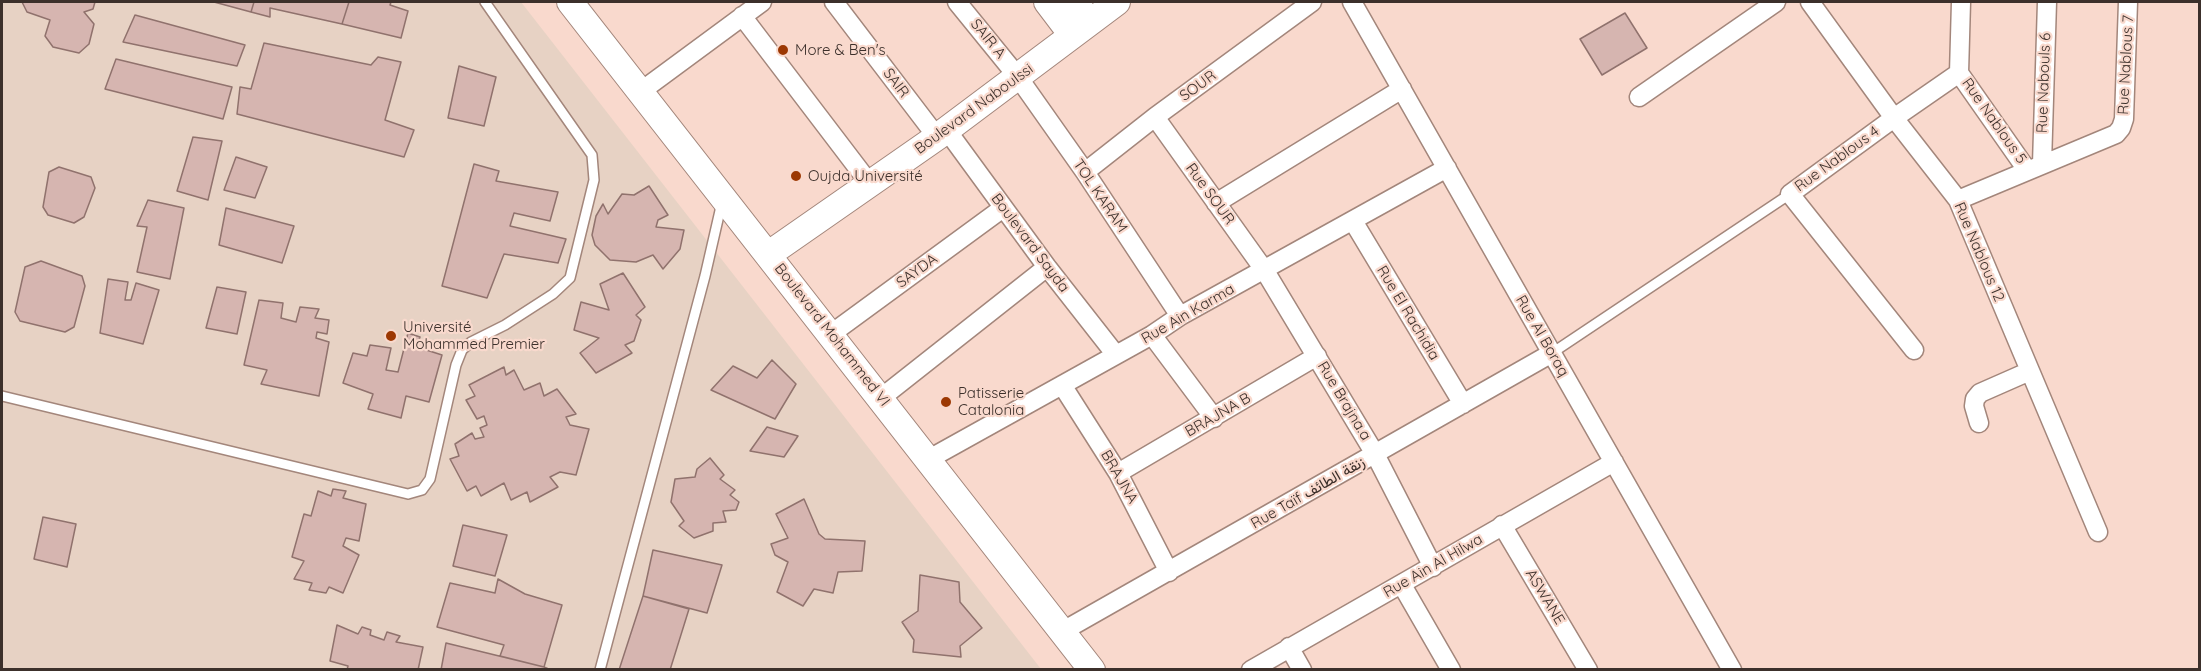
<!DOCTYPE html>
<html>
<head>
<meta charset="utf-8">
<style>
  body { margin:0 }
  #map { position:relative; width:2201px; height:671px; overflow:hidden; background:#f9d9cd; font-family:Quicksand,sans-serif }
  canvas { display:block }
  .frame { position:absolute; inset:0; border:3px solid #3c302b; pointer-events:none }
</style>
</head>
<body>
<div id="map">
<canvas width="2201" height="671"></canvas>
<div class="frame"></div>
</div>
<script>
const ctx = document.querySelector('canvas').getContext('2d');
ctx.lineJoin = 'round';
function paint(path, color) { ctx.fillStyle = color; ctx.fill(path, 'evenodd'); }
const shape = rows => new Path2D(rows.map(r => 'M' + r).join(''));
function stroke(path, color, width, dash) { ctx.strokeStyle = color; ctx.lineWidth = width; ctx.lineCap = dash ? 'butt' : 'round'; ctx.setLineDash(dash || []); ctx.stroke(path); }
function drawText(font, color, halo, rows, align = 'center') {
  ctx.font = font + ' Quicksand,Vazirmatn,sans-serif'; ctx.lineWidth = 4.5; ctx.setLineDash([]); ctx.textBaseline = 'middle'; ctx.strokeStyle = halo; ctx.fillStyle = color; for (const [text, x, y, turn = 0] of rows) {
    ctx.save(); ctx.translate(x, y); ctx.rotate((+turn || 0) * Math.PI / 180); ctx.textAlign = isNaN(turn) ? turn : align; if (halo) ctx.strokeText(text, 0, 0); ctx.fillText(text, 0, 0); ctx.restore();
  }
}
paint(shape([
  [2,2,521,2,1041,669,2,669]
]), '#e7d2c4');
const building = shape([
  [22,2,95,2,93,9,84,12,94,24,89,44,79,53,53,47,45,36,50,20,27,12,22,2],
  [214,2,254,2,251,12,214,2],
  [254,2,349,2,342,24,270,8,270,17,251,12,254,2],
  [349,2,391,2,390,5,408,11,401,38,342,24,349,2],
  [1625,13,1647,48,1602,75,1580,39,1625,13],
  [135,15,245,45,237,66,123,42,135,15],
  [264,43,371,65,378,57,401,62,385,120,414,130,404,157,237,114,240,87,251,89,264,43],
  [116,59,232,87,223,119,105,89,116,59],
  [459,66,496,77,484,126,448,118,459,66],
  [193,137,222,141,208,200,177,191,193,137],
  [236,157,267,167,255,198,224,190,236,157],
  [474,164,499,171,496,181,558,192,550,221,514,213,510,226,566,239,558,263,504,254,487,298,442,286,474,164],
  [59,167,91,177,95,188,84,217,74,223,48,215,43,207,49,172,59,167],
  [649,186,668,215,658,220,656,227,684,230,680,249,663,269,653,255,636,262,610,260,595,245,592,235,596,216,603,204,608,214,622,194,634,195,649,186],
  [148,200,184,208,170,279,137,272,147,227,137,226,148,200],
  [226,208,294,226,282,263,219,245,226,208],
  [41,261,82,276,85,286,74,327,65,332,20,321,15,312,25,267,41,261],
  [623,273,645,307,636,315,641,320,634,341,625,345,632,353,596,373,580,353,599,338,574,330,581,302,609,310,600,284,623,273],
  [108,279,128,282,125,300,131,300,136,283,159,290,143,344,100,333,108,279],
  [217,287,246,292,237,334,206,328,217,287],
  [259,300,283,303,281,318,296,322,300,307,319,309,315,318,329,320,327,334,317,332,316,338,329,342,319,396,261,384,267,370,244,365,259,300],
  [408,333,420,337,417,347,442,355,429,402,406,396,401,418,368,409,373,394,343,383,353,353,367,356,370,345,391,348,386,370,398,372,408,333],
  [772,360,796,384,775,419,711,390,733,366,757,378,772,360],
  [504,367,506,375,514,370,524,390,540,383,544,396,557,389,576,414,566,417,570,425,589,429,576,475,560,472,550,477,558,487,530,502,527,492,511,500,504,483,481,496,476,486,467,491,450,459,459,456,455,444,472,433,475,439,484,437,480,428,487,425,484,416,477,419,466,400,475,396,469,385,504,367],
  [767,427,798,436,784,457,750,451,767,427],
  [710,458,724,475,720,479,735,490,730,495,739,502,736,510,723,511,726,522,713,523,713,531,694,538,679,526,684,521,671,502,675,479,695,477,697,469,710,458],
  [333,489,346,491,343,498,366,504,359,541,346,538,343,546,359,555,343,593,329,587,326,593,309,590,312,583,294,579,304,561,292,557,304,514,311,516,318,491,331,496,333,489],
  [804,499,819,534,825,539,865,541,862,571,838,572,833,593,814,589,803,606,777,592,788,562,775,555,771,544,788,538,776,514,804,499],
  [43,517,76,524,67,567,34,559,43,517],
  [463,525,507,535,495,576,453,566,463,525],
  [653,550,722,565,707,613,643,596,653,550],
  [920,575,959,582,960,602,982,628,960,646,961,657,913,652,914,640,902,622,918,611,920,575],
  [498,579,525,594,562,605,544,667,500,656,504,645,437,627,450,583,495,593,498,579],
  [643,596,689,609,670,670,619,670,643,596],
  [337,625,358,634,362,627,371,630,370,635,384,640,387,632,400,636,396,642,423,647,418,670,347,670,348,666,330,661,337,625],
  [446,643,544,667,551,670,441,670,446,643]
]);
paint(building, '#d6b5b0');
stroke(building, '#90726d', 1.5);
const lane = shape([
  [1552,353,1790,194],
  [2,396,408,494,422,490,430,479,456,365,462,350,471,342,505,325,553,294,570,278,594,180,592,155,485,2],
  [600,670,705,276,722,202]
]);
const street = shape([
  [834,2,937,137],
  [957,2,1018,77,1085,172,1180,316],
  [1352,2,1732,670],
  [1810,2,1894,118,1958,200,2098,532],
  [1961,2,1959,73,2027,170],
  [742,16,870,184],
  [640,92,762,2],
  [1639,97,1776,2],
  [1155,117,1265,271,1375,454,1433,567],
  [946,129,1047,267,1116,355],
  [2042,164,2047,2],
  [1085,172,1155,117,1312,2],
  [1958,200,2116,134,2121,128,2124,119,2128,2],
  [1216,203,1402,89],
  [1353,221,1463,404],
  [831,334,1003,208],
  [1152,335,1214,418],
  [1914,350,1790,194,1894,118,1959,73],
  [1062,385,1118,473,1169,572],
  [881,398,1047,267],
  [1979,423,1974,406,1975,399,1980,393,2030,371],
  [929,459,1152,335,1180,316,1447,168],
  [1118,473,1317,356],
  [1502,525,1588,670],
  [1402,585,1451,670],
  [1063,631,1552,353],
  [1289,647,1302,670],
  [1251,670,1614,462]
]);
const secondary = shape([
  [570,2,1092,670],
  [1047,2,1072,35],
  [1075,2,1090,22],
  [769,254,937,137,1117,2]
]);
stroke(lane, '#a3867b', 12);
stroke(street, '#a3867b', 21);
stroke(secondary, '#a3867b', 28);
stroke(lane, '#fff', 9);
stroke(street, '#fff', 18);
stroke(secondary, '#fff', 26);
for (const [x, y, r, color] of [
  [783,50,6,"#9c3803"],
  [796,176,6,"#9c3803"],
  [391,336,6,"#9c3803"],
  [946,402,6,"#9c3803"]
]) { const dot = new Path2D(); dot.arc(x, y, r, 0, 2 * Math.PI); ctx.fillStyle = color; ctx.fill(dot); stroke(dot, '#f9d9cd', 2); }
drawText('15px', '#3c302b', '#f9d9cd', [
  ["SAIR A",988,39,51],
  ["Rue Nablous 7",2126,65,-87],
  ["SAIR",896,83,53],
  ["Rue Nabouls 6",2044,83,-88],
  ["SOUR",1198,86,-36],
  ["Boulevard Naboulssi",974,109,-36],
  ["Rue Nablous 5",1994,121,55],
  ["Rue Nablous 4",1837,159,-36],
  ["Rue SOUR",1210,194,54],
  ["TOL KARAM",1100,196,56],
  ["Boulevard Sayda",1030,243,53],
  ["Rue Nablous 12",1979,252,67],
  ["SAYDA",917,271,-36],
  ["Rue El Rachidia",1408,313,59],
  ["Rue Ain Karma",1188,314,-30],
  ["Boulevard Mohammed VI",832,335,52],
  ["Rue Al Boraq",1542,336,60],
  ["Rue Brajna.a",1344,401,59],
  ["BRAJNA B",1218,415,-30],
  ["BRAJNA",1119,477,60],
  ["Rue Taïf زنقة الطائف",1308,493,-30],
  ["Rue Ain Al Hilwa",1433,566,-30],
  ["ASWANE",1545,597,59]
]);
drawText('15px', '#3c302b', '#f9d9cd', [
  ["More & Ben's",795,50],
  ["Oujda Université",808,176],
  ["Université",403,327],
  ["Mohammed Premier",403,344],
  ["Patisserie",958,393],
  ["Catalonia",958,410]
], 'left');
</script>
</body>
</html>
